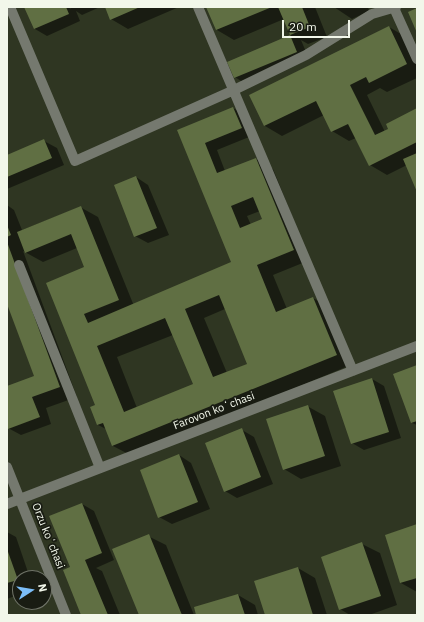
<!DOCTYPE html>
<html>
<head>
<meta charset="utf-8">
<style>
  body { margin:0 }
  #map { position:relative; width:424px; height:622px; overflow:hidden; background:#2f3622; font-family:"IBM Plex Sans",sans-serif }
  canvas { display:block }
  .frame { position:absolute; inset:0; border:8px solid #f2f7ea; pointer-events:none }
  .north { position:absolute; left:12px; top:570px; width:40px; height:40px; box-sizing:border-box; background:#191c13; border:1px solid #707469; border-radius:50%; rotate:78deg; font-size:11px; font-weight:700; line-height:16px; text-align:center; color:#f2f7ea }
  .north::after { content:''; display:block; margin:auto; width:14px; height:18px; background:#7cbef9; clip-path:polygon(50% 0,100% 100%,50% 72%,0 100%) }
  .scale { position:absolute; left:282px; top:20px; width:68px; height:18px; box-sizing:border-box; border:2px solid #f2f7ea; border-top:0; padding-left:5px; font-size:12px; line-height:14px; white-space:nowrap; color:#f2f7ea; -webkit-text-stroke:3px #191c13; paint-order:stroke }
</style>
</head>
<body>
<div id="map">
<canvas width="424" height="622"></canvas>
<div class="frame"></div>
<div class="north">N</div>
<div class="scale">20 m</div>
</div>
<script>
const ctx = document.querySelector('canvas').getContext('2d');
ctx.lineJoin = 'round';
function paint(path, color) { ctx.fillStyle = color; ctx.fill(path, 'evenodd'); }
const shape = rows => new Path2D(rows.map(r => 'M' + r).join(''));
function stroke(path, color, width, dash) { ctx.strokeStyle = color; ctx.lineWidth = width; ctx.lineCap = dash ? 'butt' : 'round'; ctx.setLineDash(dash || []); ctx.stroke(path); }
function drawText(font, color, halo, rows, align = 'center') {
  ctx.font = font + ' "IBM Plex Sans",sans-serif'; ctx.lineWidth = 3.5; ctx.setLineDash([]); ctx.textBaseline = 'middle'; ctx.strokeStyle = halo; ctx.fillStyle = color; for (const [text, x, y, turn = 0] of rows) {
    ctx.save(); ctx.translate(x, y); ctx.rotate((+turn || 0) * Math.PI / 180); ctx.textAlign = isNaN(turn) ? turn : align; if (halo) ctx.strokeText(text, 0, 0); ctx.fillText(text, 0, 0); ctx.restore();
  }
}
paint(shape([
  [25,7,68,7,71,9,70,7,100,7,82,15,76,11,80,21,47,36,35,29],
  [106,7,179,7,128,29,111,19],
  [207,7,315,7,327,37,308,44,301,40,309,59,247,85,235,77,229,62,291,36,284,19,234,40,217,30],
  [334,7,368,7,369,11,352,19],
  [389,27,406,37,417,60,417,78,387,92,380,88,367,95,385,132,417,109,417,189,407,165,387,175,370,165,356,138,349,141,332,131,324,115,282,136,265,126,250,95],
  [233,108,246,115,254,135,217,150,225,171,256,159,273,169,310,260,273,275,287,309,313,298,331,308,353,364,242,410,134,457,113,446,106,429,98,425,97,405,47,283,86,268,77,248,43,262,23,251,77,397,46,408,51,424,21,435,8,428,7,387,35,377,7,301,7,205,14,210,22,230,80,207,98,217,134,306,233,263,179,130],
  [260,211,263,220,251,225,247,216],
  [225,309,248,364,227,373,204,318],
  [173,335,194,385,137,408,117,357],
  [44,141,57,148,64,165,7,189,7,156],
  [136,177,148,185,169,235,148,243,135,236],
  [417,366,417,425,412,423],
  [372,379,384,386,401,438,364,450,352,443],
  [307,406,325,416,341,466,301,479,284,469],
  [242,430,254,437,273,484,237,498,225,491],
  [179,455,191,463,210,509,172,524,159,517],
  [82,504,94,511,114,560,96,568,102,571,120,615,82,615,72,567],
  [417,525,417,592,401,583,386,535],
  [7,532,16,537,30,578,20,578,20,594,7,599],
  [148,536,166,545,194,615,140,615],
  [362,544,380,553,397,605,369,615,350,615,340,609],
  [298,568,315,578,327,615,266,615],
  [238,595,255,605,258,615,197,615]
]), '#0007');
paint(shape([
  [24,7,66,7,69,14,34,29],
  [105,7,140,7,110,20],
  [206,7,272,7,216,30],
  [278,7,302,7,310,27,290,35],
  [417,8,417,33,408,12],
  [389,26,407,64,369,83,366,77,350,85,375,135,388,129,386,124,417,108,417,142,369,166,348,124,331,132,316,101,264,126,249,95],
  [290,35,297,52,234,78,227,62],
  [233,107,242,128,205,143,217,173,256,158,294,250,257,265,276,312,313,297,337,355,112,446,103,423,97,425,90,407,95,405,46,283,84,267,71,234,25,253,17,232,81,206,119,300,84,314,88,323,231,262,177,130],
  [253,197,262,219,240,228,231,206],
  [219,295,247,364,213,377,185,309],
  [165,318,193,384,124,412,97,346],
  [44,139,52,158,7,177,7,155],
  [417,153,417,192,403,159],
  [136,176,157,228,134,237,114,185],
  [7,225,11,235,7,237],
  [7,242,60,387,32,397,40,417,8,429,7,386,34,376,7,304],
  [417,365,417,421,411,423,393,374],
  [372,378,389,432,351,444,333,391],
  [308,405,325,456,283,470,266,419],
  [242,428,261,477,224,492,205,443],
  [179,454,198,502,158,518,140,470],
  [82,503,102,553,85,560,108,615,81,615,63,570,70,567,49,516],
  [417,524,417,578,400,583,385,535],
  [149,534,182,615,139,615,112,549],
  [362,542,381,596,339,610,321,557],
  [7,549,18,580,7,583],
  [298,567,313,615,265,615,254,581],
  [238,594,245,615,196,615,194,607]
]), '#606f43');
stroke(shape([
  [10,7,75,161,234,90,306,55,372,14,396,7],
  [198,7,353,371],
  [394,8,417,59],
  [19,265,100,468],
  [7,467,66,615],
  [7,504,417,346]
]), '#75796f', 10);
drawText('11px', '#f2f7ea', '#191c13', [
  ["Farovon koʻchasi",214,411,-21],
  ["Orzu koʻchasi",48,536,68]
]);
</script>
</body>
</html>
